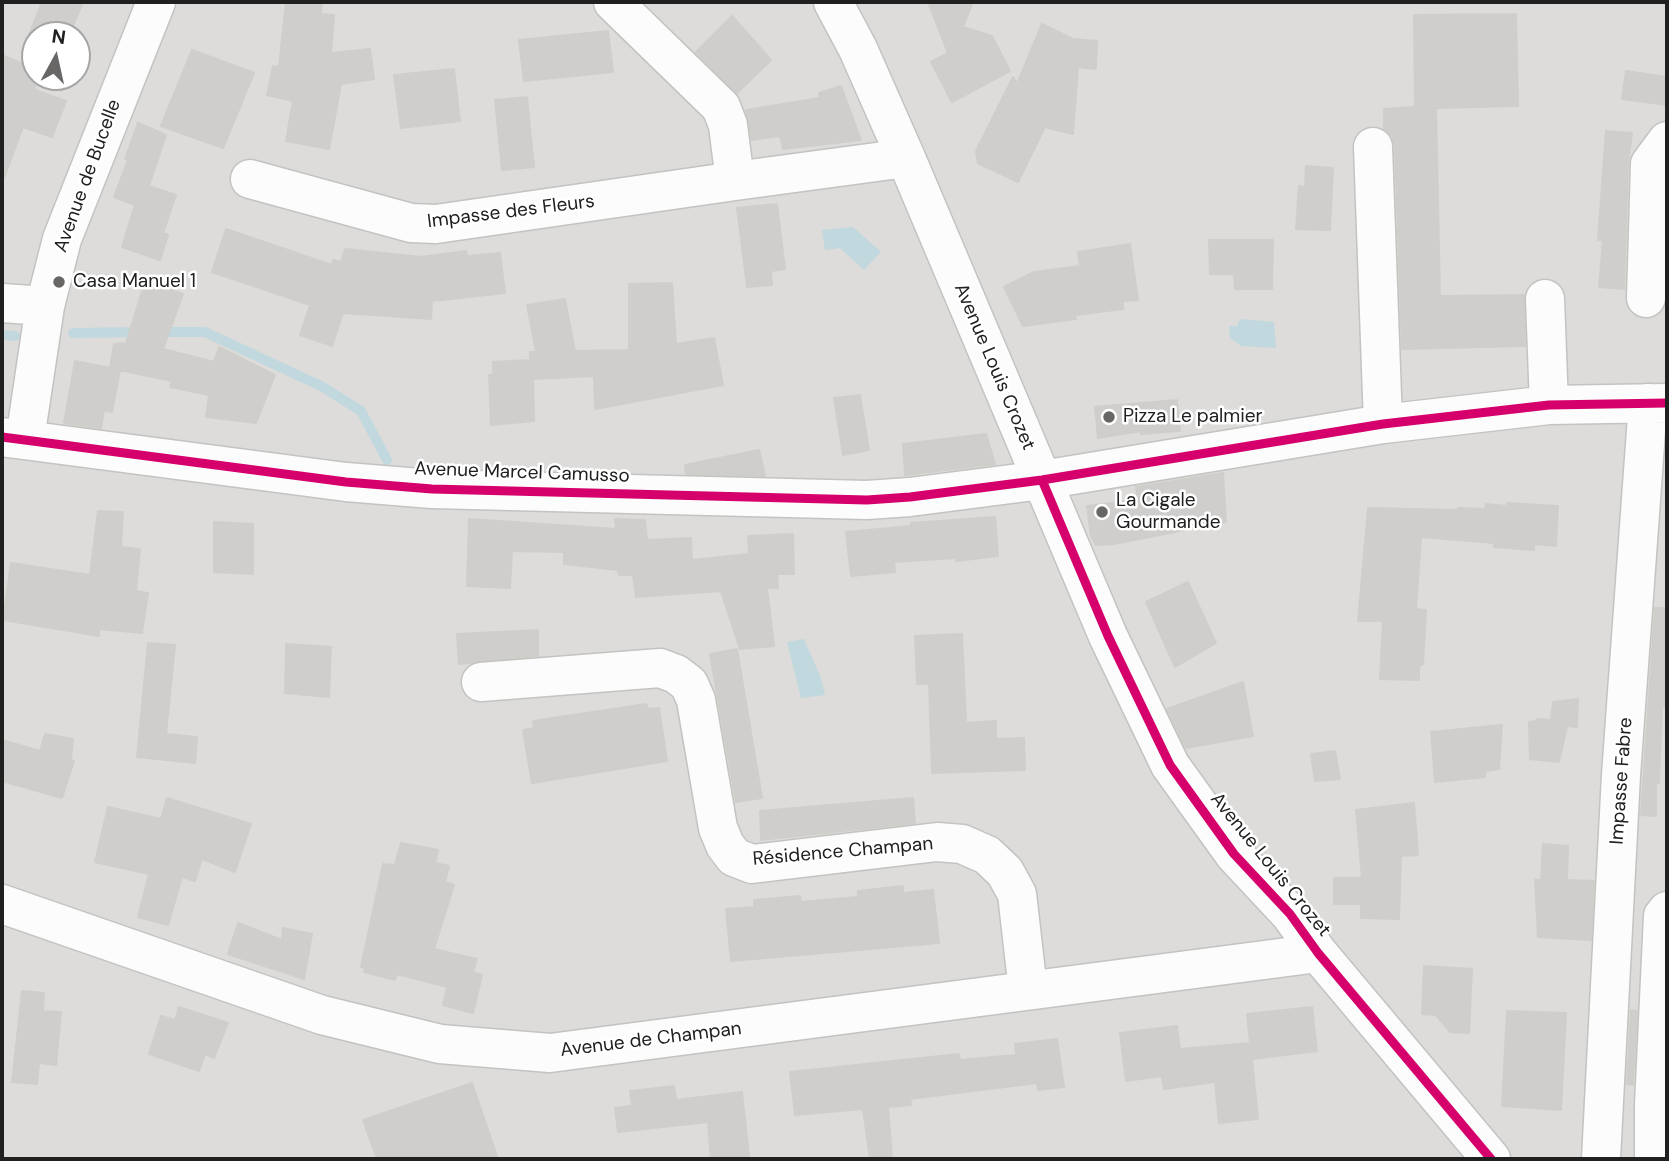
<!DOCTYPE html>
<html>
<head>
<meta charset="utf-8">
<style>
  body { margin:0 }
  #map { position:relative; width:1669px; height:1161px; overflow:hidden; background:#edece9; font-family:"DM Sans",sans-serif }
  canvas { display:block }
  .frame { position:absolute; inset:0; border:4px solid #202020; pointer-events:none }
  .north { position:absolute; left:21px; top:21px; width:70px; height:70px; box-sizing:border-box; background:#fff; border:2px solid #a6a6a6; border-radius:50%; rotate:8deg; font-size:19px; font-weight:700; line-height:28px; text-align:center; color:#202020 }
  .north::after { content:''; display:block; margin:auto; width:24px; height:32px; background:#686766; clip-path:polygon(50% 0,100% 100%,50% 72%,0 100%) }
</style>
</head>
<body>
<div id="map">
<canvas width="1669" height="1161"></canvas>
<div class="frame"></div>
<div class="north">N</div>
</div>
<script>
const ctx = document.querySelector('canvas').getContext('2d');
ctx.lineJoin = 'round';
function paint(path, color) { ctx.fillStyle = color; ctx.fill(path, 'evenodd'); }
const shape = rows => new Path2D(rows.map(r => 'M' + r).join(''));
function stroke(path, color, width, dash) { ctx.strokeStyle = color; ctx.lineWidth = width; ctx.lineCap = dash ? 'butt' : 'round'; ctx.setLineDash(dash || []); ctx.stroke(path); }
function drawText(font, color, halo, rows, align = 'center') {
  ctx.font = font + ' "DM Sans",sans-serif'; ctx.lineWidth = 5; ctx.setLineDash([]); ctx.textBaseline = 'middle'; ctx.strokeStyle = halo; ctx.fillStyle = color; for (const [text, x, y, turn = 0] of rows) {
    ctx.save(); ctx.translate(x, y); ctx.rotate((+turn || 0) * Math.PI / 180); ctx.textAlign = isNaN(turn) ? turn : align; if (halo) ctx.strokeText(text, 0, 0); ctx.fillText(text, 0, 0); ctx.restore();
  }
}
paint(shape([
  [2,2,1667,2,1667,1159,2,1159],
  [35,35,77,35,77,77,35,77]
]), '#dddcda');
paint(shape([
  [853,227,881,252,864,270,840,248,825,250,822,230],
  [1240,319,1274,322,1276,348,1241,346,1230,338,1229,326,1237,326],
  [804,639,821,678,825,695,801,698,787,642]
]), '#c0d8de');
stroke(shape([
  [157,332,205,332,323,387,361,411,387,460],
  [73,333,142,332],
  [2,335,15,336]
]), '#c0d8de', 10);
const building = shape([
  [42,2,83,2,69,35,29,35,42,2],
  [286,2,322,2,321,14,334,15,331,53,370,49,374,79,341,84,329,149,286,141,293,101,267,95,273,66,279,67,286,2],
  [928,2,973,2,963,27,992,36,1010,71,952,102,931,62,948,53,928,2],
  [1516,14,1518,106,1436,108,1440,296,1524,295,1525,346,1402,349,1395,146,1392,136,1384,129,1384,109,1415,107,1414,15,1516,14],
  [732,16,771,60,737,93,696,52,732,16],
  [1042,24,1073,39,1097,41,1096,69,1078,67,1073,134,1045,127,1018,182,978,163,976,151,1013,77,1017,84,1042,24],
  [608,31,613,72,524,81,519,40,608,31],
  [192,50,254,73,223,148,161,126,192,50],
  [2,55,35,69,35,90,66,101,52,137,23,127,4,178,2,177,2,55],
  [454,69,460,121,401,128,394,75,454,69],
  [1626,71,1667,77,1667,105,1622,99,1626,71],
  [841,86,861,140,783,149,780,136,752,140,746,110,820,98,819,93,841,86],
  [527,97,534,167,502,170,495,100,527,97],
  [138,123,166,135,149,186,176,195,163,233,168,235,160,260,122,247,135,205,114,197,128,160,125,159,138,123],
  [1606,131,1632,133,1628,163,1624,289,1599,287,1603,240,1598,240,1606,131],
  [1306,166,1333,168,1330,230,1296,229,1299,186,1305,187,1306,166],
  [777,204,785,269,771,271,772,285,747,287,737,208,777,204],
  [226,229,332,265,333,260,341,262,345,249,421,257,466,251,467,256,500,253,505,293,432,301,431,319,343,313,332,346,300,335,310,305,212,272,226,229],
  [1209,240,1273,240,1272,289,1235,289,1234,274,1210,274,1209,240],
  [1130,244,1138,300,1123,301,1123,309,1075,315,1076,319,1023,326,1004,287,1034,272,1080,266,1078,252,1130,244],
  [145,282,183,294,163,349,214,362,219,347,275,375,256,423,206,417,209,395,170,387,172,381,110,368,114,344,126,343,145,282],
  [672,283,676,344,714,338,723,385,595,409,594,376,533,379,534,421,491,425,489,375,493,375,493,362,530,360,530,352,536,352,527,305,565,299,575,351,629,350,629,284,672,283],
  [75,361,120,370,112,412,104,410,101,428,64,423,75,361],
  [860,395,869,450,843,455,834,398,860,395],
  [1177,400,1180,431,1141,434,1141,431,1098,438,1095,407,1177,400],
  [986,434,995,464,905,475,903,444,986,434],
  [759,450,765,476,686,474,685,465,759,450],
  [1223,473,1226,522,1114,544,1096,545,1091,536,1087,506,1138,500,1136,487,1223,473],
  [1507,503,1558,506,1556,546,1534,544,1534,550,1494,547,1494,543,1421,537,1416,609,1426,610,1423,664,1419,666,1419,680,1380,679,1383,621,1358,621,1368,508,1457,510,1458,508,1485,509,1486,504,1507,506,1507,503],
  [98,511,123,512,121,547,140,549,136,591,148,593,142,633,99,629,99,636,3,620,11,563,90,575,98,511],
  [995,517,998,556,956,561,956,558,894,562,895,572,851,576,846,532,911,526,911,523,995,517],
  [469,519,616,529,615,519,645,520,647,540,691,538,692,560,749,554,748,536,793,534,794,574,777,574,778,588,767,588,774,646,740,649,721,591,636,597,633,575,619,575,618,570,564,564,564,552,512,551,510,588,467,586,469,519],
  [214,522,253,524,253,574,214,572,214,522],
  [1188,582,1216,643,1175,667,1146,602,1188,582],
  [1655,608,1667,608,1667,707,1662,706,1659,783,1656,783,1656,816,1641,815,1655,608],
  [538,630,538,656,459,664,457,634,538,630],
  [962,634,966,723,996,721,996,739,1024,738,1025,770,932,773,929,684,917,684,915,636,962,634],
  [148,643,175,645,166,734,197,737,195,763,137,757,148,643],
  [286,644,331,647,329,697,285,693,286,644],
  [737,649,762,798,736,802,710,654,737,649],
  [1243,682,1253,736,1186,748,1167,709,1243,682],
  [1578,699,1577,727,1567,726,1559,762,1530,759,1529,722,1536,721,1537,719,1551,720,1553,702,1578,699],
  [646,704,648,709,659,708,667,761,532,783,523,730,534,728,533,721,646,704],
  [1502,725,1499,769,1485,771,1485,777,1435,782,1431,732,1502,725],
  [45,734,73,739,71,760,74,761,62,798,2,781,2,740,40,751,45,734],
  [1335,751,1340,779,1315,781,1311,754,1335,751],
  [167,798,251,824,235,872,202,859,195,881,182,877,168,925,138,917,149,874,95,862,108,807,161,819,167,798],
  [913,798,915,823,761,840,760,811,913,798],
  [1414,803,1418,855,1401,856,1399,919,1361,918,1361,904,1334,904,1334,878,1362,878,1356,810,1414,803],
  [401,843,438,850,435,863,449,866,445,882,454,885,434,949,477,959,473,972,482,975,473,1013,443,1005,447,987,397,974,395,980,364,972,365,968,361,967,383,864,395,865,401,843],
  [1543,844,1568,846,1567,880,1594,881,1591,940,1538,937,1535,880,1541,880,1543,844],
  [903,886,903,893,933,890,939,943,731,961,726,909,754,907,754,900,800,896,801,902,858,897,858,891,903,886],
  [238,923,282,940,283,928,312,934,304,979,228,954,238,923],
  [1424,966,1472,969,1469,1033,1450,1032,1436,1015,1422,1014,1424,966],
  [22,991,44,993,43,1011,61,1012,56,1065,39,1063,37,1084,12,1082,22,991],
  [179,1007,228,1023,214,1058,205,1054,199,1071,149,1054,161,1016,175,1020,179,1007],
  [1312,1007,1317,1051,1252,1059,1258,1119,1219,1123,1215,1082,1164,1089,1162,1076,1126,1081,1120,1033,1177,1026,1180,1049,1250,1043,1247,1014,1312,1007],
  [1631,1010,1637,1011,1633,1085,1627,1084,1631,1010],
  [1507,1011,1566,1013,1561,1110,1502,1106,1507,1011],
  [1057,1039,1064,1087,1038,1090,1037,1083,910,1099,911,1105,888,1107,892,1159,870,1159,863,1109,795,1115,790,1072,959,1054,960,1060,1016,1055,1015,1044,1057,1039],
  [472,1083,498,1159,377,1159,363,1120,472,1083],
  [674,1086,676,1100,742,1092,749,1156,711,1159,708,1122,618,1132,615,1108,632,1106,630,1091,674,1086]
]);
paint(building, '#d0cecc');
stroke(building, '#d0cecb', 2);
const minor = shape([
  [613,2,721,107,728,125,735,181],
  [833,2,858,49,906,158,1108,636,1170,765,1234,854,1290,914,1318,953,1491,1159],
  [1373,147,1383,424],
  [250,179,411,223,436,224,735,181,906,158],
  [1646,298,1650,164,1667,141],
  [1545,299,1549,405],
  [2,303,45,306],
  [2,437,346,482,432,489,867,500,910,497,1042,480,1383,424,1549,405,1667,403],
  [25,439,45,306,62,239,156,2],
  [481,682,660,668,676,674,689,684,696,700,718,828,725,845,734,857,752,864,937,842,962,844,987,855,1005,872,1017,894,1028,990],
  [2,904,322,1015,440,1044,550,1053,1318,953],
  [1601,1159,1621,775,1648,403],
  [1654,1159,1654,1105,1663,916,1667,911]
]);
stroke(minor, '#c3c3c1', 41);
stroke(minor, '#fcfcfc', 38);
stroke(shape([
  [2,437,346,482,432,489,867,500,910,497,1042,480,1383,424,1549,405,1667,403],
  [1042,480,1108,636,1170,765,1234,854,1290,914,1318,953,1491,1159]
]), '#d6006c', 9);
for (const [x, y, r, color] of [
  [59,282,7,"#686766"],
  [1109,417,7,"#686766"],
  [1102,512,7,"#686766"]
]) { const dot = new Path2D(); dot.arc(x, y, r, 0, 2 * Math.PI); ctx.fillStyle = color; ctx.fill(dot); stroke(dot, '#fff', 2.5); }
drawText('19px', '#202020', '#fff', [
  ["Avenue de Bucelle",88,176,-70],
  ["Impasse des Fleurs",511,212,-7],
  ["Avenue Louis Crozet",994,367,67],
  ["Avenue Marcel Camusso",522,473,2],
  ["Impasse Fabre",1622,781,-86],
  ["Résidence Champan",843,852,-5],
  ["Avenue Louis Crozet",1270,865,51],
  ["Avenue de Champan",651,1040,-7]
]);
drawText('19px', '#202020', '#fff', [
  ["Casa Manuel 1",73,282],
  ["Pizza Le palmier",1123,417],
  ["La Cigale",1116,501],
  ["Gourmande",1116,523]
], 'left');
</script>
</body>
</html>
